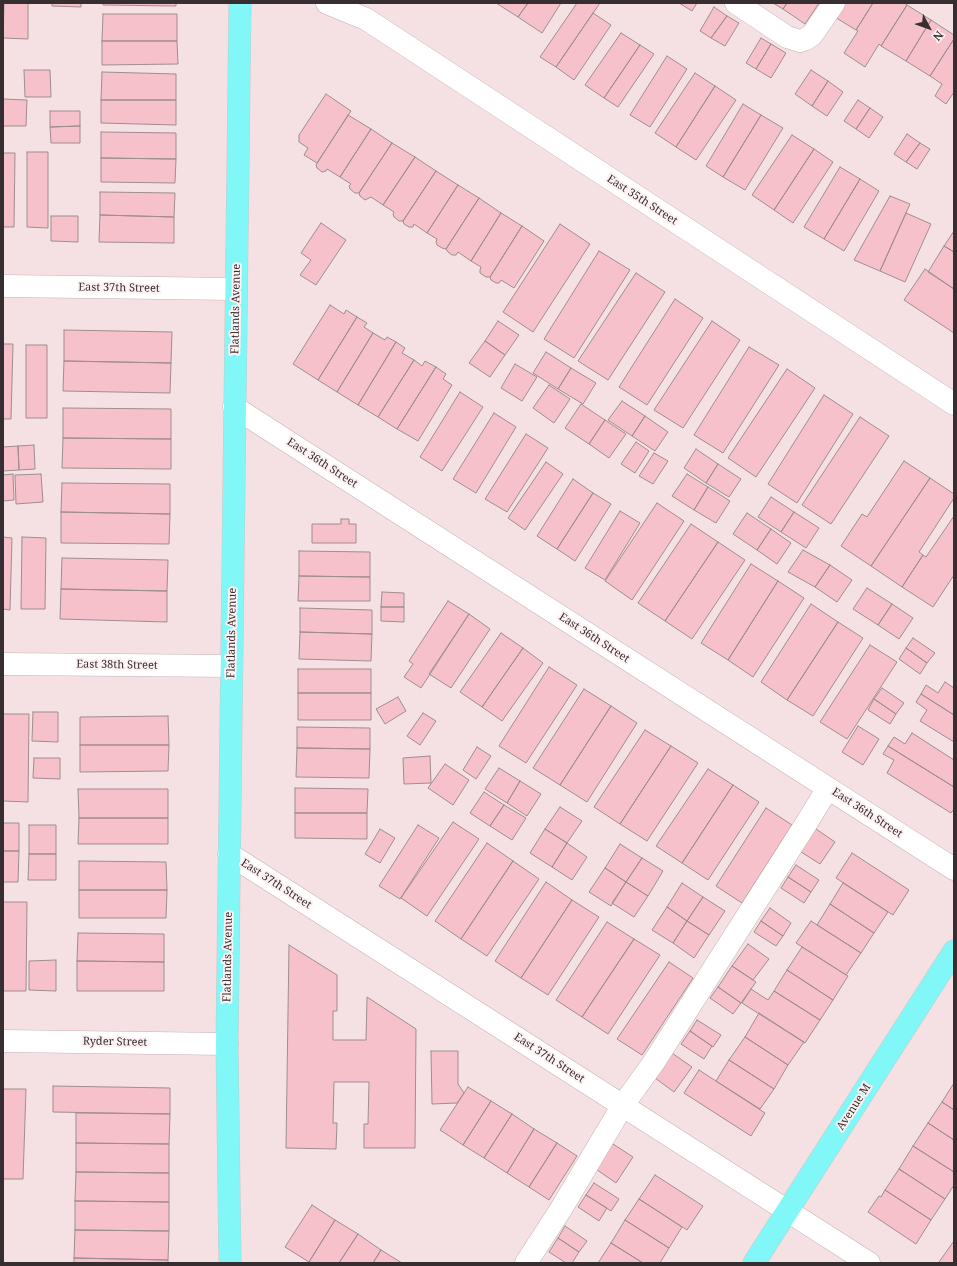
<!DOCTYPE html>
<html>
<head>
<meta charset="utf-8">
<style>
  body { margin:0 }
  #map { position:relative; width:957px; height:1266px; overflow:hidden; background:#f5e1e4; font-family:"Noto Serif",serif }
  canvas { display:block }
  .frame { position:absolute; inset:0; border:4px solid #362e30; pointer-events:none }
  .north { position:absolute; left:909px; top:8px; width:40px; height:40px; -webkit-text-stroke:3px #fdf1f2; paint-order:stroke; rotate:131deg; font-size:11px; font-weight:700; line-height:16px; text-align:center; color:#362e30 }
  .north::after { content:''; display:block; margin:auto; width:14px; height:18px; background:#362e30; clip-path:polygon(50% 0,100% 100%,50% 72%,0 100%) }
</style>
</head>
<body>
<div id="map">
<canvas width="957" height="1266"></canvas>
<div class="frame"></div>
<div class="north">N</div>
</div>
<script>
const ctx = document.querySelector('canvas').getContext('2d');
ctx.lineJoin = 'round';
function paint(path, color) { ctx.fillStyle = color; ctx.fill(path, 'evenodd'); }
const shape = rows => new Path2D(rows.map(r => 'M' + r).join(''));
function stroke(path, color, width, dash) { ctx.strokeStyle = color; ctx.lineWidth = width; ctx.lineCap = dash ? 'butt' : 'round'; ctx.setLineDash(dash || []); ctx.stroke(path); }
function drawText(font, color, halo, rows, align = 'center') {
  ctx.font = font + ' "Noto Serif",serif'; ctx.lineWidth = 4; ctx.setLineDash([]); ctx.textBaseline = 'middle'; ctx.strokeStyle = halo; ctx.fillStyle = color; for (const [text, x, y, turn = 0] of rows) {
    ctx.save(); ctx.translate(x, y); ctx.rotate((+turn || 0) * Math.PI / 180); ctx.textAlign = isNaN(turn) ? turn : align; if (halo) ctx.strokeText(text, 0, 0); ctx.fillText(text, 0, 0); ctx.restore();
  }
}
const building = shape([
  [4,3,28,3,28,39,3,38,4,3],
  [52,3,81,3,81,7,52,6,52,3],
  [103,3,176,3,176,6,103,5,103,3],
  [496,3,528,3,518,17,496,3],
  [528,3,561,3,542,33,518,17,528,3],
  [577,3,600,3,556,67,540,57,577,3],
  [679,3,697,3,692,11,679,3],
  [773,3,787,3,783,9,773,3],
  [787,3,819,3,805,24,783,9,787,3],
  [841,3,873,3,856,30,833,16,841,3],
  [873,3,904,3,907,5,881,46,879,44,865,67,844,53,858,31,856,30,873,3],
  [907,5,931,20,906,61,881,46,907,5],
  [714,7,727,16,711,38,700,31,714,7],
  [593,13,611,25,574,80,556,67,593,13],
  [103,14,177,14,177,41,102,41,103,14],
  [727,16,739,23,725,46,711,38,727,16],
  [931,20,954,35,954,39,930,76,906,61,931,20],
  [621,33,640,45,604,98,585,85,621,33],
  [761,38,771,44,756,69,746,63,761,38],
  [954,39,954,92,946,104,935,96,942,84,930,76,954,39],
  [102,41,177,41,178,64,102,65,102,41],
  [771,44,786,53,771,78,756,69,771,44],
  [640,45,654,54,618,107,604,98,640,45],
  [667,56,687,69,650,127,630,115,667,56],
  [24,70,50,70,51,97,25,97,24,70],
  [811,70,828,81,812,106,795,94,811,70],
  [102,72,176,74,176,100,101,100,102,72],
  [695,73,715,86,676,147,655,133,695,73],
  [828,81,843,92,827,116,812,106,828,81],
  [715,86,736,100,696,160,676,147,715,86],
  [326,94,351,111,317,163,304,155,308,148,299,142,299,135,326,94],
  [3,99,27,100,26,126,3,126,3,99],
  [101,100,176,100,176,125,101,123,101,100],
  [858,100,870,108,856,129,844,121,858,100],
  [743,104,761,115,723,177,706,166,743,104],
  [870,108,883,117,869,138,856,129,870,108],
  [50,111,80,111,80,126,50,127,50,111],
  [348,115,371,129,340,177,327,169,326,171,322,172,317,168,316,165,348,115],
  [761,115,783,128,745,190,723,177,761,115],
  [80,126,80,143,51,143,50,127,80,126],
  [371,129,392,143,359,193,355,193,350,189,349,186,351,184,340,177,371,129],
  [101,132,176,133,176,159,101,158,101,132],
  [907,134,920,143,906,162,894,154,907,134],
  [792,135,814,149,774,210,752,195,792,135],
  [392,143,415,157,383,205,371,197,365,200,360,196,359,193,392,143],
  [920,143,930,149,917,169,906,162,920,143],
  [814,149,833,162,793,223,774,210,814,149],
  [27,152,48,152,48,228,27,227,27,152],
  [3,153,15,153,14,227,3,227,3,153],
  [415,157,436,171,403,221,399,221,394,217,393,214,394,212,383,205,415,157],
  [101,158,176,159,175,183,101,182,101,158],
  [840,167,860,179,824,239,804,227,840,167],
  [436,171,458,185,427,233,414,224,413,227,409,227,404,224,403,221,436,171],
  [860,179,879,191,844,251,824,239,860,179],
  [458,185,479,198,446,249,442,248,437,245,436,242,437,239,427,233,458,185],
  [100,192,175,193,174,217,100,215,100,192],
  [890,196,910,204,880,271,854,260,890,196],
  [479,198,501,213,471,261,458,252,456,255,452,255,448,252,446,249,479,198],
  [501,213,522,226,490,277,486,277,480,273,480,270,481,267,471,261,501,213],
  [906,213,931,224,905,282,880,271,906,213],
  [100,215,174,217,174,243,99,242,100,215],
  [51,216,78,216,78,242,51,241,51,216],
  [321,223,346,240,316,285,300,275,311,260,301,253,321,223],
  [560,224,590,244,533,332,503,312,560,224],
  [522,226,544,241,514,288,501,280,499,283,496,283,491,280,490,277,522,226],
  [954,231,954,252,944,246,954,231],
  [944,246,954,252,954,289,928,272,944,246],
  [599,251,630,270,574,358,544,339,599,251],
  [925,269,954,289,954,333,904,300,925,269],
  [636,273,665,292,608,380,578,361,636,273],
  [675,299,703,318,647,405,619,387,675,299],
  [330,305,344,314,346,310,357,317,318,380,293,364,330,305],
  [357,317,367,323,364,327,373,333,337,392,318,380,357,317],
  [498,321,519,335,505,355,485,341,498,321],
  [712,321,740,340,683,428,654,410,712,321],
  [64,330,172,332,171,363,64,361,64,330],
  [373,333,385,340,387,337,396,342,358,405,337,392,373,333],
  [485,341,505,355,490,377,469,363,485,341],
  [396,342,405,348,402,353,414,360,378,417,358,405,396,342],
  [3,344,13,344,11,419,3,419,3,344],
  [26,345,47,345,47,418,26,418,26,345],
  [749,347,779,365,723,453,694,435,749,347],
  [546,352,571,368,558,389,533,373,546,352],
  [414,360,422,366,425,361,436,367,397,429,378,417,414,360],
  [64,361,171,363,170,393,63,391,64,361],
  [515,364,537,377,522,401,501,388,515,364],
  [436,367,446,374,443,379,452,385,418,441,397,429,436,367],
  [571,368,596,383,583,404,558,389,571,368],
  [787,369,815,388,756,477,728,458,787,369],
  [549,385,570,399,554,423,533,408,549,385],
  [460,392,483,407,442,471,420,457,460,392],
  [824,395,853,414,797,503,768,484,824,395],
  [622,401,645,416,632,436,608,420,622,401],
  [581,404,605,420,589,444,565,428,581,404],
  [63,408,171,409,171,439,63,438,63,408],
  [494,413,516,427,476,493,453,479,494,413],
  [645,416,668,432,655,451,632,436,645,416],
  [860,417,889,436,831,524,802,505,860,417],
  [605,420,626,434,609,458,589,444,605,420],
  [526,434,548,448,507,512,485,499,526,434],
  [63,438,171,439,171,469,62,468,63,438],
  [636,442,649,451,635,473,621,464,636,442],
  [34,445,35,469,19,470,18,446,34,445],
  [18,446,19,470,3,471,3,447,18,446],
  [696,449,718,464,706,483,684,468,696,449],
  [654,453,668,461,653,484,639,476,654,453],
  [904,461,930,478,871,566,841,546,862,514,867,517,904,461],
  [546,462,563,474,525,530,508,518,546,462],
  [718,464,741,479,729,497,706,483,718,464],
  [13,474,14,500,3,501,3,475,13,474],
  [41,474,43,502,16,504,15,475,41,474],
  [687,474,708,487,694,510,672,496,687,474],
  [930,478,954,494,954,498,919,552,923,555,902,587,871,566,930,478],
  [573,479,593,493,557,549,537,536,573,479],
  [62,483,170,484,170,514,61,512,62,483],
  [708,487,730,501,716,523,694,510,708,487],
  [593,493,611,504,575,561,557,549,593,493],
  [771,497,794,512,781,532,758,517,771,497],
  [657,503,684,521,632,600,605,581,657,503],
  [620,511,640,523,605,580,585,568,620,511],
  [61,512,170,514,169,544,61,543,61,512],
  [794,512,819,528,806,548,781,532,794,512],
  [747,513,771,529,757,550,733,534,747,513],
  [954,516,954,575,933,607,902,587,923,555,926,557,954,516],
  [341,519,349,519,349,524,356,524,356,543,312,543,312,524,341,524,341,519],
  [691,524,718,542,665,621,638,603,691,524],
  [771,529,791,543,777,564,757,550,771,529],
  [3,537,12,538,10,610,3,609,3,537],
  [22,537,46,538,45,609,21,609,22,537],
  [718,542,745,560,692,639,665,621,718,542],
  [803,550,830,565,815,587,788,572,803,550],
  [299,551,370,552,370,577,299,576,299,551],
  [62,558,168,560,167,591,61,589,62,558],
  [751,564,778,581,728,660,701,643,751,564],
  [830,565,852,580,837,602,815,587,830,565],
  [299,576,370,577,370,601,298,601,299,576],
  [778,581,804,598,753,677,728,660,778,581],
  [867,588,892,604,878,625,853,609,867,588],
  [61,589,167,591,167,622,60,619,61,589],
  [382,592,404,593,404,607,381,607,382,592],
  [448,601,469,614,421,688,404,677,413,664,409,661,448,601],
  [811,604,838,622,787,700,761,682,811,604],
  [892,604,913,618,899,639,878,625,892,604],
  [381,607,404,607,404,622,381,621,381,607],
  [300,608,372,610,372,634,300,632,300,608],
  [469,614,490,629,451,688,429,674,469,614],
  [838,622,863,638,813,716,787,700,838,622],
  [300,632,372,634,371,661,299,659,300,632],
  [501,633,523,648,482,707,460,692,501,633],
  [913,638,935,653,927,663,906,648,913,638],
  [870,645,897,662,847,739,820,722,870,645],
  [523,648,543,663,502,721,482,707,523,648],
  [906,648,927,663,920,674,899,659,906,648],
  [549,667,577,685,526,763,499,746,549,667],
  [298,669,371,669,371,693,298,693,298,669],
  [945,682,954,688,954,715,921,694,926,685,938,693,945,682],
  [882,688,904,703,896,714,874,699,882,688],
  [584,689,611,706,560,785,533,768,584,689],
  [298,693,371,693,371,720,298,720,298,693],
  [921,694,954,715,954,742,920,721,927,710,916,702,921,694],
  [398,697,406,711,385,724,376,709,398,697],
  [874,699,896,714,890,724,868,710,874,699],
  [611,706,637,723,587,802,560,785,611,706],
  [33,712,58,712,58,742,32,741,33,712],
  [423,713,436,721,420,745,407,736,423,713],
  [3,714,29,714,28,802,3,801,3,714],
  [168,716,169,745,80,745,80,717,168,716],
  [858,726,879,739,863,765,842,752,858,726],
  [297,727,370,728,370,749,297,748,297,727],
  [645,730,671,746,620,824,594,807,645,730],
  [912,733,954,760,954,787,888,746,894,737,905,744,912,733],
  [80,745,169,745,168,771,80,772,80,745],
  [671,746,698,763,647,841,620,824,671,746],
  [888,746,954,787,954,809,951,813,887,773,894,760,883,754,888,746],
  [477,747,491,756,476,779,463,770,477,747],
  [297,748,370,749,369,778,296,777,297,748],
  [430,756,431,783,404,784,403,758,430,756],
  [34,758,60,758,60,779,33,778,34,758],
  [445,764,469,780,453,805,428,788,445,764],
  [499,768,520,781,507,803,485,789,499,768],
  [708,769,733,785,682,863,656,846,708,769],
  [520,781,541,794,527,816,507,803,520,781],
  [733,785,759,802,708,880,682,863,733,785],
  [295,788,368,789,367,813,295,813,295,788],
  [78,789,168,789,168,818,79,818,78,789],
  [484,792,504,805,490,826,470,813,484,792],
  [504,805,526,818,512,840,490,826,504,805],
  [560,807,582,821,567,843,545,829,560,807],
  [766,808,792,825,742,903,716,886,766,808],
  [295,813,367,813,367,839,295,838,295,813],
  [79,818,168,818,168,844,78,844,79,818],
  [453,822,479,839,427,916,401,898,453,822],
  [3,823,19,823,19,851,3,851,3,823],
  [29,825,56,825,56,854,29,854,29,825],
  [418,825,439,838,400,899,379,886,418,825],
  [813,827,835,842,820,864,798,850,813,827],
  [380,829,395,838,380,863,365,854,380,829],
  [545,829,567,843,552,867,530,853,545,829],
  [487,843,513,861,461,939,435,921,487,843],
  [567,843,587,857,572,880,552,867,567,843],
  [620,844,642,858,626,882,605,868,620,844],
  [3,851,19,851,18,882,3,882,3,851],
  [852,853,909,890,893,915,836,878,852,853],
  [29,854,56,854,56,880,28,880,29,854],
  [642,858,663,871,648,896,626,882,642,858],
  [79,861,166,862,167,890,79,890,79,861],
  [513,861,539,879,487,956,461,939,513,861],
  [796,865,819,880,811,892,788,877,796,865],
  [605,868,626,882,611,906,589,892,605,868],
  [788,877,811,892,804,903,781,888,788,877],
  [546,882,572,900,521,978,495,961,546,882],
  [626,882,648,896,634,917,612,903,626,882],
  [682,883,703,897,687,921,667,907,682,883],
  [843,883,888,912,874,933,830,904,843,883],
  [79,890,167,890,166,918,79,918,79,890],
  [703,897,725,911,709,935,687,921,703,897],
  [572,900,599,917,548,995,521,978,572,900],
  [3,902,27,902,26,991,3,991,3,902],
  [830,904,874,933,861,953,817,925,830,904],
  [667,907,687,921,673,943,652,930,667,907],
  [770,908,791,923,783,936,761,921,770,908],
  [687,921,709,935,694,958,673,943,687,921],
  [761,921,783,936,776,946,754,932,761,921],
  [811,921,861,953,846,975,796,943,811,921],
  [607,922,634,939,582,1017,556,1000,607,922],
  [78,933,164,934,164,962,77,961,78,933],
  [634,939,660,955,608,1034,582,1017,634,939],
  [748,944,769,959,753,980,732,966,748,944],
  [289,945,337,975,337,1011,333,1011,333,1040,366,1040,367,997,416,1029,415,1148,364,1148,364,1124,368,1124,369,1082,334,1082,333,1123,337,1123,336,1149,286,1148,289,945],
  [802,947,848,976,833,1000,787,970,802,947],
  [56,960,56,991,29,990,29,961,56,960],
  [77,961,164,962,164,991,77,991,77,961],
  [669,962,693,978,642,1055,617,1039,669,962],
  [732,966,756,982,741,1003,718,987,732,966],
  [787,970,833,1000,820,1020,774,991,787,970],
  [718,987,741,1003,733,1014,710,998,718,987],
  [751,989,768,1000,774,991,820,1020,805,1043,742,1003,751,989],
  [759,1013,804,1042,788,1065,745,1037,759,1013],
  [697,1020,721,1035,713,1047,690,1031,697,1020],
  [690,1031,712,1046,704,1059,681,1044,690,1031],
  [745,1037,788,1065,774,1089,729,1060,745,1037],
  [431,1051,458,1051,458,1084,464,1093,457,1103,432,1104,431,1051],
  [669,1051,692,1067,674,1092,655,1078,669,1051],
  [729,1060,774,1089,760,1109,716,1081,729,1060],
  [699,1070,765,1113,751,1136,684,1093,699,1070],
  [954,1083,954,1110,942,1102,954,1083],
  [53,1086,170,1088,170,1114,53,1112,53,1086],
  [468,1087,491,1101,463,1145,440,1130,468,1087],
  [3,1089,26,1089,23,1179,3,1179,3,1089],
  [491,1101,512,1114,484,1158,463,1145,491,1101],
  [942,1102,954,1110,954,1140,928,1123,942,1102],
  [76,1113,170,1114,169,1144,76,1143,76,1113],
  [512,1114,534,1129,507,1173,484,1158,512,1114],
  [928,1123,954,1140,954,1172,913,1146,928,1123],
  [534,1129,557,1143,529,1187,507,1173,534,1129],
  [610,1142,633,1157,616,1183,593,1167,610,1142],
  [76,1143,169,1144,169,1173,76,1172,76,1143],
  [557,1143,577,1156,549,1200,529,1187,557,1143],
  [913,1146,954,1172,954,1185,945,1199,899,1169,913,1146],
  [899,1169,945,1199,931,1220,885,1190,899,1169],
  [76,1172,169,1173,169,1202,75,1201,76,1172],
  [655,1175,703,1206,687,1230,639,1199,655,1175],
  [594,1183,619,1199,611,1211,586,1195,594,1183],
  [885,1190,931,1220,916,1244,868,1212,879,1196,881,1197,885,1190],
  [586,1195,607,1208,599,1221,578,1207,586,1195],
  [639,1199,682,1227,669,1248,625,1220,639,1199],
  [75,1201,169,1202,169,1231,75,1230,75,1201],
  [312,1205,335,1220,309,1262,285,1247,312,1205],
  [335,1220,358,1234,339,1263,311,1263,309,1262,335,1220],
  [625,1220,669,1248,660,1263,643,1263,611,1243,625,1220],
  [565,1226,587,1241,579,1252,558,1238,565,1226],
  [75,1230,169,1231,168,1260,74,1258,75,1230],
  [358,1234,381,1250,373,1263,339,1263,358,1234],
  [558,1238,579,1252,572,1263,566,1263,549,1252,558,1238],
  [954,1241,954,1263,940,1263,939,1262,954,1241],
  [611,1243,643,1263,598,1263,611,1243],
  [381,1250,402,1263,373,1263,381,1250],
  [74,1258,168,1260,168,1263,74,1263,74,1258]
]);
paint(building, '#f6c1ca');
stroke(building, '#9f8d8f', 1);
const minor = shape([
  [327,3,366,19,954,404],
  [736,3,787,37,800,41,806,39,812,35,834,3],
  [3,286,236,289],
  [234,407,954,869],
  [3,664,231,666],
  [229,854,869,1263],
  [3,1041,227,1044],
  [526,1263,561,1209,623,1105,654,1062,804,827,828,788]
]);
const major = shape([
  [230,1263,227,1044,240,3],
  [754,1263,954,951]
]);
stroke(minor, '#c5b1b4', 23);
stroke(major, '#cbc9c9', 23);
stroke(minor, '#fff', 22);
stroke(major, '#81f7f8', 22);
drawText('11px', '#362e30', '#fdf1f2', [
  ["East 35th Street",642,200,33],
  ["East 37th Street",119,288,1],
  ["Flatlands Avenue",236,309,-89],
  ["East 36th Street",322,463,33],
  ["Flatlands Avenue",232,633,-89],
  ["East 36th Street",594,638,33],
  ["East 38th Street",117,665,1],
  ["East 36th Street",867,813,33],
  ["East 37th Street",276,884,33],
  ["Flatlands Avenue",228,957,-89],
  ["Ryder Street",115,1042,1],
  ["East 37th Street",549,1058,33],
  ["Avenue M",854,1107,-57]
]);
</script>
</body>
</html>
